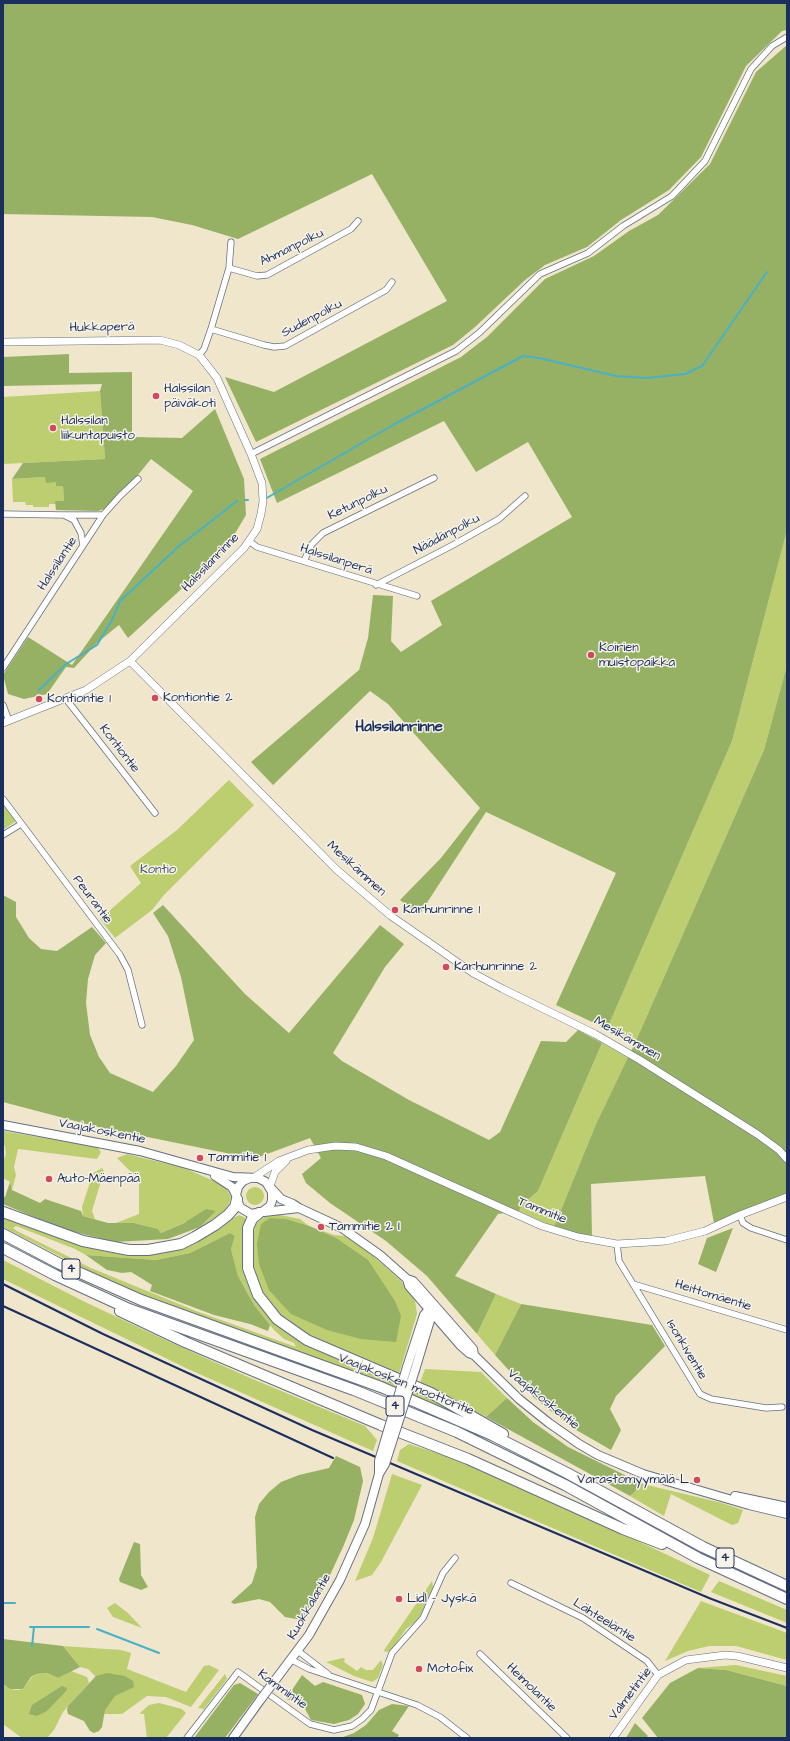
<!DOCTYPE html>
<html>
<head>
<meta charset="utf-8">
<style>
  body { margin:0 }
  #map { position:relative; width:790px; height:1741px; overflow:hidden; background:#efe6cb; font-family:"Architects Daughter",sans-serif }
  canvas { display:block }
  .frame { position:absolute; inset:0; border:4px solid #1b2f5e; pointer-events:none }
</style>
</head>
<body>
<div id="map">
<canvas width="790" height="1741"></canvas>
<div class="frame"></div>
</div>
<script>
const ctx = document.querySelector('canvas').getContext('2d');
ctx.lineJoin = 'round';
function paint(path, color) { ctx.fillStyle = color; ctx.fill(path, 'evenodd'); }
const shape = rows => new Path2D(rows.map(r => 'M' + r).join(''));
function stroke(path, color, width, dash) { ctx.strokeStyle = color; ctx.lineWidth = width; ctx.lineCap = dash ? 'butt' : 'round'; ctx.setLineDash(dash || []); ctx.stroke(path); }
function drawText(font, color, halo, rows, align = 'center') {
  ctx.font = font + ' "Architects Daughter",sans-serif'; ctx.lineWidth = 3; ctx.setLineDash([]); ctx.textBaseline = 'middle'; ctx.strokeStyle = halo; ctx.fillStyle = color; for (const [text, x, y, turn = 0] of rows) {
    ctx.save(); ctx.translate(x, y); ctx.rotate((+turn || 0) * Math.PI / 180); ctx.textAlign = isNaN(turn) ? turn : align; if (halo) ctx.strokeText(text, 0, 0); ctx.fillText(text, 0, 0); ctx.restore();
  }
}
paint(shape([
  [100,391,105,459,3,464,3,397],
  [46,477,63,485,64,501,56,501,56,504,49,504,49,507,33,507,33,505,26,505,25,502,13,502,12,479],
  [787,530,787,665,764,750,635,1043,607,1029,732,741],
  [229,780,254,805,164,895,152,910,115,938,100,919,141,883,130,866,177,830],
  [3,804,16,821,3,830],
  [602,1043,628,1058,596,1124,554,1227,519,1211,523,1204,538,1191],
  [3,1131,97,1147,101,1152,97,1159,18,1149,14,1167,16,1175,12,1190,10,1182,3,1178,3,1162,6,1154,5,1146,3,1144],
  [127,1154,184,1168,214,1181,226,1188,231,1197,229,1204,222,1213,200,1227,216,1211,194,1218,161,1233,158,1229,134,1223,116,1223,139,1214,139,1180,117,1158],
  [102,1168,104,1171,92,1211,95,1219,83,1216,82,1207,93,1173],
  '246 1196a9 9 0 1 1 18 0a9 9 0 1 1-18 0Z',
  [275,1214,300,1219,309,1226,334,1235,346,1236,371,1254,401,1281,415,1301,417,1314,399,1374,304,1334,280,1315,262,1290,253,1268,251,1243,256,1224,264,1217],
  [239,1215,244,1217,246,1221,243,1252,245,1269,262,1307,276,1324,429,1397,460,1415,353,1371,144,1295,93,1273,3,1227,3,1218,82,1246,131,1255,148,1254,223,1224],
  [16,1226,75,1249,86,1255,156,1260,190,1253,230,1233,235,1236,231,1249,238,1276,254,1305,274,1330,284,1339,294,1343,296,1347,196,1311,91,1268,17,1231,13,1228],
  [3,1260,83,1301,159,1337,248,1377,365,1426,377,1440,373,1451,188,1369,3,1279],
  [496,1294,521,1304,495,1355,477,1334],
  [425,1369,481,1372,507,1398,486,1417,420,1383],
  [409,1444,467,1463,521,1486,710,1575,701,1592,397,1461,400,1450],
  [392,1474,422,1485,381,1562,372,1575,355,1581,373,1538],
  [643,1484,722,1503,743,1510,738,1523,732,1525,671,1494,664,1516,630,1496],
  [432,1581,433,1587,418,1620,406,1629,391,1651,385,1652,384,1650,396,1633],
  [719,1581,787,1610,787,1623,711,1592],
  [701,1601,787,1633,787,1660,736,1646,709,1646,688,1651,665,1661],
  [115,1603,128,1613,142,1628,113,1617,107,1608],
  [63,1646,121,1650,131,1653,127,1669,186,1692,204,1666,209,1665,219,1670,191,1707,166,1697,147,1696,122,1714,97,1714,101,1682,88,1669,80,1667],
  [343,1658,345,1659,344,1662,357,1671,361,1667,366,1670,373,1670,381,1660,383,1665,378,1678,372,1682,354,1676,326,1662],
  [736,1665,787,1676,787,1686,726,1670,698,1668],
  [71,1671,87,1677,89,1683,63,1712,54,1730,47,1738,22,1738,3,1724,3,1684,10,1689,17,1690,23,1689,32,1677,36,1674,47,1673,58,1678],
  [225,1674,227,1679,204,1709,198,1708],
  [159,1703,182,1709,186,1713,166,1738,147,1738,144,1714,140,1714,141,1712,149,1705]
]), '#bdce71');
paint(shape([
  [3,3,787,3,787,30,782,31,746,66,701,157,669,190,621,220,587,247,545,265,525,280,475,327,453,345,256,442,225,377,274,392,447,301,372,174,238,239,192,225,152,217,3,214],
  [787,45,787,530,732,741,607,1029,556,1005,616,873,486,812,419,915,400,900,441,858,480,808,388,704,370,691,273,785,251,762,359,670,368,638,373,595,393,596,391,641,401,652,442,625,431,601,572,517,528,442,476,472,444,421,277,503,260,459,461,357,487,337,545,279,594,256,629,231,658,215,710,164,756,72],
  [69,354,69,373,132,372,132,437,182,438,215,409,244,479,246,515,227,547,128,638,119,625,98,642,74,668,66,667,47,694,24,699,8,694,3,675,28,637,72,665,193,491,151,459,129,486,104,509,98,511,56,510,55,501,64,501,63,486,56,486,56,482,46,483,45,477,12,479,23,463,105,459,100,391,102,384,3,386,3,357],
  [787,665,787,1193,714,1223,705,1176,591,1184,592,1237,565,1231,554,1227,596,1124,635,1043,764,750],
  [3,895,16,902,16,917,29,938,41,949,57,951,92,927,106,943,95,955,88,979,86,1003,90,1035,99,1057,110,1073,153,1092,176,1066,194,1040,181,977,168,936,153,913,163,905,245,994,289,1033,380,925,404,944,385,967,333,1053,342,1061,409,1100,489,1140,500,1132,541,1041,566,1042,578,1030,602,1043,538,1191,523,1204,519,1211,498,1214,455,1276,496,1294,477,1334,427,1276,386,1241,330,1203,306,1183,302,1174,321,1158,310,1138,259,1157,236,1155,98,1127,3,1102],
  [10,1182,12,1190,40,1203,45,1199,81,1211,83,1216,108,1223,134,1223,158,1229,161,1233,184,1223,206,1209,216,1211,200,1227,168,1239,115,1242,63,1229,3,1204,3,1196,5,1197],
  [270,1218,286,1219,309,1226,336,1238,368,1260,395,1301,401,1316,396,1342,361,1339,327,1330,291,1314,269,1290,259,1264,257,1244,261,1224],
  [733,1228,716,1272,698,1264,707,1238],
  [230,1233,235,1236,231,1249,238,1276,254,1305,270,1325,268,1331,250,1324,214,1315,150,1291,152,1285,141,1278,131,1272,122,1273,107,1270,86,1255,156,1260,190,1253],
  [521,1304,652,1325,665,1346,616,1396,610,1409,621,1430,611,1450,571,1427,532,1396,495,1355],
  [507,1398,533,1422,568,1447,643,1484,630,1496,486,1417],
  [336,1456,360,1467,363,1481,354,1520,343,1547,323,1590,302,1620,285,1617,270,1602,259,1599,234,1604,231,1602,252,1583,257,1567,255,1517,259,1504,269,1492,281,1482,299,1475,329,1468],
  [134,1542,140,1544,141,1575,148,1587,141,1590,120,1582,119,1579],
  [3,1639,63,1646,80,1667,58,1678,47,1673,36,1674,31,1677,23,1689,10,1689,3,1684],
  [698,1668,726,1670,787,1686,787,1738,658,1738,642,1718,670,1683],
  [107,1673,125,1676,133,1681,134,1687,115,1696,105,1710,102,1727,99,1731,94,1733,90,1731,84,1721,68,1714,67,1710,68,1706,96,1676],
  [302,1675,315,1686,323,1682,362,1695,365,1704,358,1714,349,1720,334,1724,311,1720,303,1705,286,1699],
  [240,1683,258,1694,225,1738,194,1738,234,1685],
  [62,1686,67,1688,66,1691,47,1711,37,1716,29,1714,32,1705],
  [392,1704,409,1706,392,1731,399,1735,397,1738,324,1738,343,1737,354,1733,366,1725,379,1710],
  [635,1723,648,1736,646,1738,626,1738]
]), '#96b163');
stroke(shape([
  [265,499,393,425,523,356,539,358,616,376,647,378,685,374,702,366,767,272],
  [245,500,248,500],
  [39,690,66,664,97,645,112,620,120,601,178,547,237,501],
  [3,1603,15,1603],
  [30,1627,89,1627],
  [97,1629,159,1653],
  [32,1646,34,1627]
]), '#48b1c7', 2);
const minor = shape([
  [229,268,257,276,267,275,351,229,358,221],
  [211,329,264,345,274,347,285,346,386,290,392,282],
  [199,355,204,349,211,329,229,268,231,242],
  [251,454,456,351,479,333,540,274,588,253,623,226,672,196,705,161,751,69,772,46,787,37],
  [3,514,64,515,74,520,81,533,83,545],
  [65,515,103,515],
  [249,541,257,547,417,596],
  [304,561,312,544,323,533,434,478],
  [376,585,453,545,499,519,525,496],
  [3,668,103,515,120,496,138,479],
  [66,699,155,813],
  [3,705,9,721],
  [3,799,120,955,128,970,142,1025],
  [3,835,21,824],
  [740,1215,743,1223,751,1228,787,1240],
  [617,1244,619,1261,700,1394,711,1399,766,1408,782,1407],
  [633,1284,787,1330],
  [511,1583,583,1618,647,1661,658,1675],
  [298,1651,328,1674],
  [480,1654,567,1738],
  [292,1660,309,1669,417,1705,440,1717,467,1738],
  [187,1738,238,1672,310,1724,334,1730,352,1726,362,1719,371,1710,392,1653,423,1618,443,1573,455,1558]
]);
const tertiary = shape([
  [3,342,160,340,179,345,199,355,217,378,251,454,262,483,263,501,261,514,257,529,244,548,130,661,86,690,3,723],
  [130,661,337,870,391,916,473,973,503,989,595,1034,640,1060,757,1134,779,1150,787,1159],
  [253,1178,279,1161,308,1150,335,1146,356,1147,386,1156,542,1226,578,1237,617,1244,666,1241,705,1231,740,1215,787,1197],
  [270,1186,275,1172,286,1161],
  [613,1738,658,1675,686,1660,725,1655,737,1656,787,1668]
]);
const secondary = shape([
  [3,1125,140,1151,233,1177,258,1178,266,1182,272,1192,272,1201,270,1206,262,1212,251,1214,241,1208,239,1205,236,1195,238,1187,243,1181,250,1178],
  [215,1176,232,1187,236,1195],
  [271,1188,281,1199,293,1204,299,1208,342,1228,380,1255,407,1279,409,1286,460,1345,469,1353,474,1355,519,1399,549,1423,579,1444,598,1455,643,1474,749,1505,787,1514],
  [264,1212,299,1208],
  [407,1279,413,1281,422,1291,473,1349,474,1355],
  [407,1367,424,1315,429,1309,433,1307],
  [415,1370,431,1317,434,1314,435,1310],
  [735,1496,787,1507],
  [273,1683,309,1635,340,1580,365,1524,379,1474],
  [233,1738,261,1699]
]);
const motorway = shape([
  [3,1212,83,1241,129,1250,148,1250,181,1244,195,1237,215,1225,228,1215,235,1207,237,1199],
  [259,1213,252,1219,248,1228,248,1268,258,1295,277,1319,307,1340,431,1393,503,1434],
  [3,1234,60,1264,141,1300,381,1387,492,1435,567,1473,703,1547,787,1586],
  [3,1248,55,1275,129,1309,354,1390,457,1432,565,1485,698,1558,787,1599],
  [120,1311,185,1342,381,1425,468,1459,623,1529,662,1544]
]);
stroke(minor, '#656f84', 7);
stroke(tertiary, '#656f84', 8);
stroke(secondary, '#656f84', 10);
stroke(motorway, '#656f84', 12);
stroke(minor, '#fff', 5.5);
stroke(tertiary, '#fff', 7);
stroke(secondary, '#fff', 8);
stroke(motorway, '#fff', 10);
stroke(shape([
  [3,1284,103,1334,312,1430,709,1598,787,1628],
  [3,1306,333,1458]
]), '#1b2f5e', 2);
const secondaryBridge = shape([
  [379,1474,379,1461,407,1367],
  [379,1474,385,1464,415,1370],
  [261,1699,273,1683]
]);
stroke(secondaryBridge, '#656f84', 10, []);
stroke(secondaryBridge, '#fff', 8);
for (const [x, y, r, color] of [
  [156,396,4,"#d1495b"],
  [53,428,4,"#d1495b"],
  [591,655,4,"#d1495b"],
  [155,698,4,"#d1495b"],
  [39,699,4,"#d1495b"],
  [395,910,4,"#d1495b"],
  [446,967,4,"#d1495b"],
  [200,1158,4,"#d1495b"],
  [49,1179,4,"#d1495b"],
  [321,1227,4,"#d1495b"],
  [697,1480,4,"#d1495b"],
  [399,1599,4,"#d1495b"],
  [419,1669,4,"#d1495b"]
]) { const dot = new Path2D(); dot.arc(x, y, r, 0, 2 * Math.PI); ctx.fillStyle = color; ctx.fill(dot); stroke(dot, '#f7f3e8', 1.5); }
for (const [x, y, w] of [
  [71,1269,18],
  [395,1406,18],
  [725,1558,18]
]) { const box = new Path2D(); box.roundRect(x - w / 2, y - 10, w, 20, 3); ctx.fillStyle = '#f7f3e8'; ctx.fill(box); stroke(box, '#1b2f5e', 1); }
drawText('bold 12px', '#1b2f5e', null, [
  ["4",71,1269],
  ["4",395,1406],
  ["4",725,1558]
]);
drawText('13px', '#1b2f5e', '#f7f3e8', [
  ["Ahmanpolku",292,248,-26],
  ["Sudenpolku",312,319,-28],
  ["Hukkaperä",102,328,-1],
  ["Ketunpolku",358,503,-26],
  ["Näädänpolku",447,535,-28],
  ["Halssilanperä",336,560,18],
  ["Halssilanrinne",211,563,-46],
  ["Halssilantie",58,564,-57],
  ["Kontiontie",119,749,52],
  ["Mesikämmen",356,869,42],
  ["Peurantie",92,900,53],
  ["Mesikämmen",627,1039,30],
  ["Vaajakoskentie",102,1132,11],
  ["Tammitie",542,1211,22],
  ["Heittomäentie",713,1296,17],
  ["Isonkiventie",686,1350,59],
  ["Vaajakosken moottoritie",406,1385,22],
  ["Vaajakoskentie",543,1400,39],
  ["Kuokkalantie",310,1607,-60],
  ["Lähteeläntie",604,1621,32],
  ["Heimolantie",531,1688,44],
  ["Kammintie",282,1690,36],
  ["Valmetintie",631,1694,-53]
]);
drawText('13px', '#1b2f5e', '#f7f3e8', [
  ["Halssilan",164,389],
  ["päiväkoti",164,404],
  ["Halssilan",61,421],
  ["liikuntapuisto",61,436],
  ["Koirien",599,648],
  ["muistopaikka",599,663],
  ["Kontiontie 2",163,698],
  ["Kontiontie 1",47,699],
  ["Karhunrinne 1",403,910],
  ["Karhunrinne 2",454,967],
  ["Tammitie 1",208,1158],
  ["Auto-Mäenpää",57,1179],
  ["Tammitie 2 I",329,1227],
  ["Varastomyymälä L",689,1480,"right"],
  ["Lidl - Jyskä",407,1599],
  ["Motofix",427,1669]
], 'left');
drawText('13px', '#445763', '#f7f3e8', [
  ["Kontio",158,870]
]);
drawText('bold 15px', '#1b2f5e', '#f7f3e8', [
  ["Halssilanrinne",399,728]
]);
</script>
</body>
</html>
